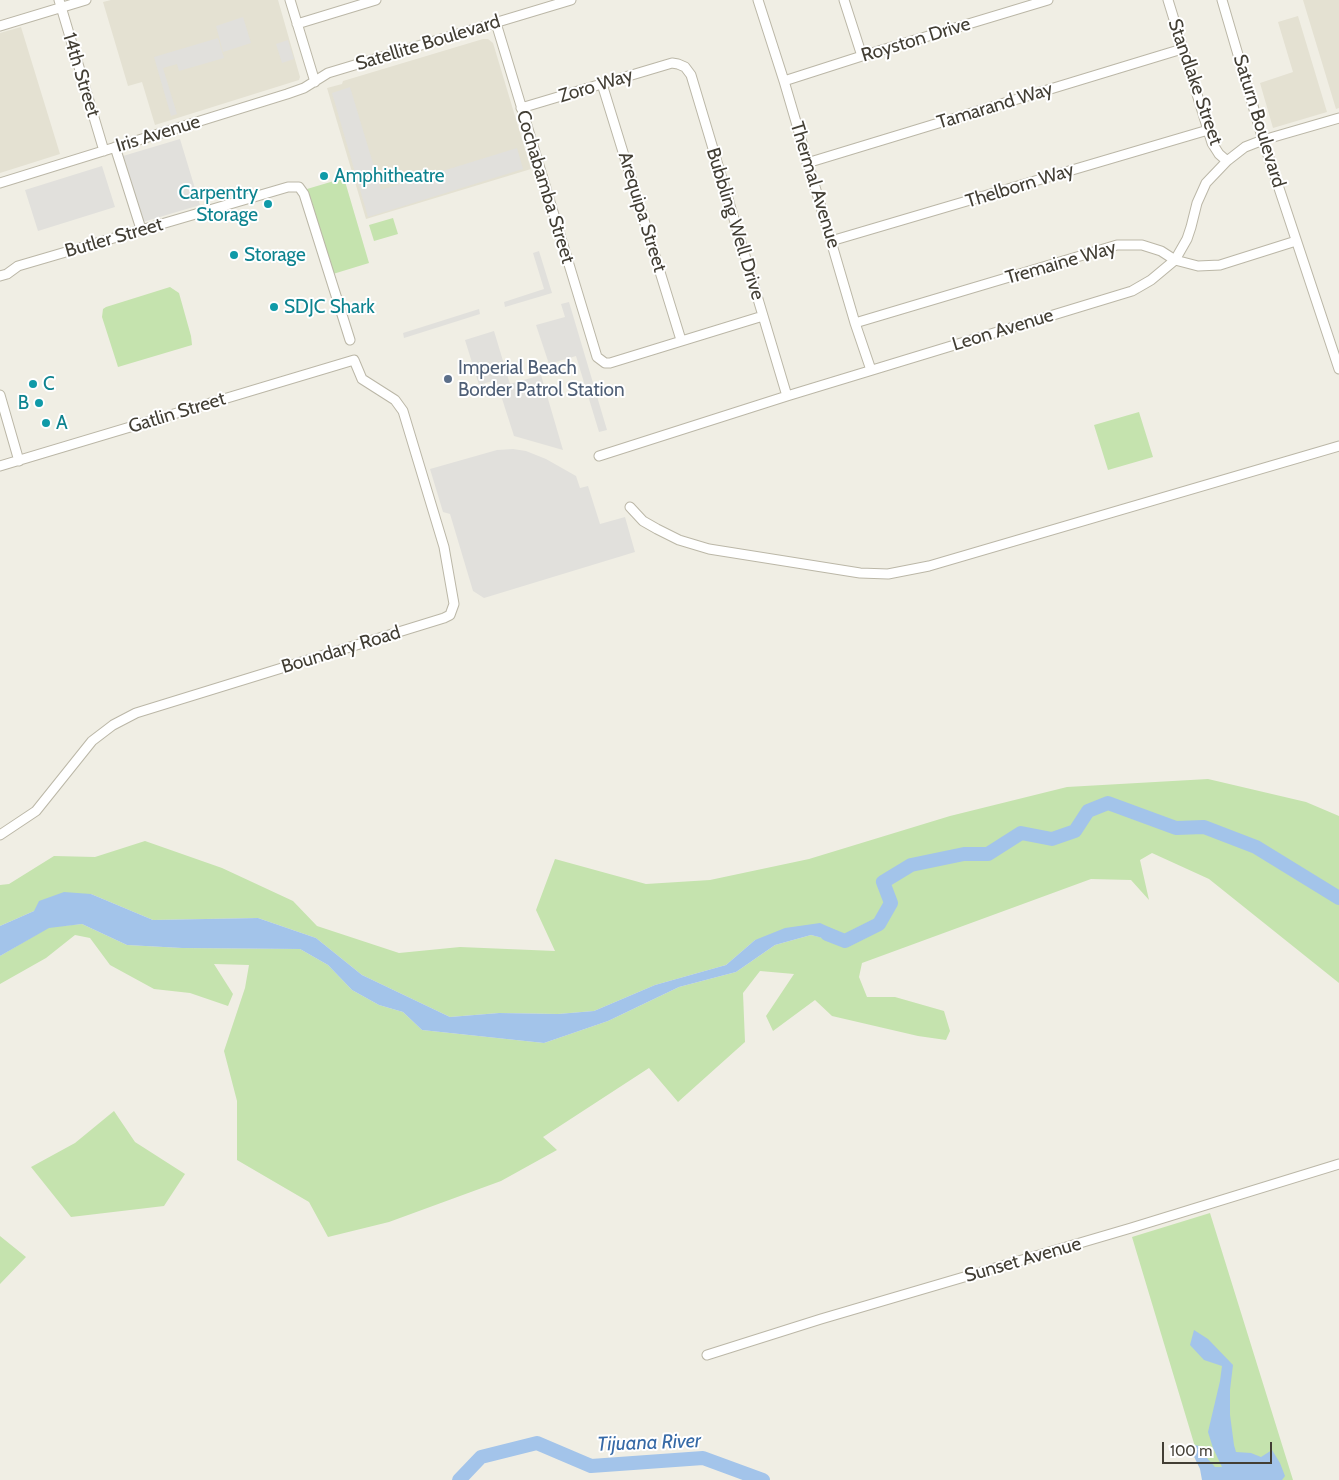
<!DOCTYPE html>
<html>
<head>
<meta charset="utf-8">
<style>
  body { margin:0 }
  #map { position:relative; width:1339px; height:1480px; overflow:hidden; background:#f0eee4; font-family:Cabin,sans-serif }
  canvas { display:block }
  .scale { position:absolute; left:1162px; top:1442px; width:110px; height:22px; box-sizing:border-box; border:2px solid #423e34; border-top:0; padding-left:6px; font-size:15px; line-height:18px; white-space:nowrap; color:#423e34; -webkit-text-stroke:4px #fff; paint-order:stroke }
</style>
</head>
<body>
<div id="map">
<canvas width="1339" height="1480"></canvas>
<div class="scale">100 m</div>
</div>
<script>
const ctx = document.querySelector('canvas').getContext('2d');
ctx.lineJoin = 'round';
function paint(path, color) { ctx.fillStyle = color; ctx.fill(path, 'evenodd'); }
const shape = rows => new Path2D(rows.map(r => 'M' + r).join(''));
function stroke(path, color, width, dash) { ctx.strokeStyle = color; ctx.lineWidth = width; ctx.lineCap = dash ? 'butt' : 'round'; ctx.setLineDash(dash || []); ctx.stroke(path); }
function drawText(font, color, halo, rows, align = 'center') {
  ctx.font = font + ' Cabin,sans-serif'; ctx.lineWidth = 4; ctx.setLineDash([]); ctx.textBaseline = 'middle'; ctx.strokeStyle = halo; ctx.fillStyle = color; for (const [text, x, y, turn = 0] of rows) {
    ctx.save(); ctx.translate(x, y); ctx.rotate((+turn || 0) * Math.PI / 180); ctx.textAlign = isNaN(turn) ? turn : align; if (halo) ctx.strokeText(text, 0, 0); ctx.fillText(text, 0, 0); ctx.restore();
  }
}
paint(shape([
  [111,0,278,0,300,77,299,80,155,125,142,82,128,86,103,2],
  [1303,0,1339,0,1339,108,1336,109],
  [1298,16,1327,112,1273,128,1260,83,1293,72,1278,22],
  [21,27,60,154,0,173,0,33],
  [483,39,488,39,493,43,531,169,366,219,327,88,342,84,343,81]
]), '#e4e1d2');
paint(shape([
  [344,178,369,263,333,274,307,189],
  [393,218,398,234,374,241,369,225],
  [170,287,179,293,191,336,192,345,118,367,102,317,103,309,106,307],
  [1139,412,1153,457,1108,470,1094,425],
  [1208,779,1306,802,1339,816,1339,983,1209,879,1152,853,1140,860,1149,900,1131,880,1091,879,862,963,859,977,867,997,895,997,944,1011,950,1031,946,1040,918,1036,832,1016,815,1000,773,1031,766,1016,794,974,760,971,743,993,745,1042,678,1102,649,1068,543,1137,557,1150,501,1181,389,1222,328,1237,309,1202,237,1160,237,1101,224,1051,245,988,249,965,214,964,233,994,228,1006,190,993,154,989,110,965,90,938,75,935,46,958,0,984,0,956,49,927,82,924,127,945,182,948,300,949,328,965,352,990,379,1005,403,1012,422,1030,544,1043,608,1021,679,987,736,972,775,945,811,935,845,943,838,931,755,940,726,965,655,985,594,1011,558,1014,499,1013,450,1017,362,975,316,938,258,918,153,920,91,894,34,911,0,926,0,885,9,884,54,856,95,857,145,841,222,868,293,901,317,926,399,953,460,947,555,951,536,910,555,859,646,884,710,880,809,859,950,816,1067,787],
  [114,1111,135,1142,185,1174,164,1206,71,1217,31,1167,75,1143],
  [1210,1213,1293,1480,1205,1480,1132,1237],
  [0,1236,26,1257,0,1284]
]), '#c5e3ae');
paint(shape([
  [243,17,251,43,223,52,216,26],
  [218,38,224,58,179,71,177,64,163,68,177,114,171,116,154,57],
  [288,40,294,59,282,63,276,44],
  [350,87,381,190,517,148,523,169,368,217,332,93],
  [180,139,200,205,143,222,123,156],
  [102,166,115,207,38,231,25,190],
  [539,251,552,293,505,307,504,302,544,289,533,253],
  [569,302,607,430,599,432,576,356,549,364,536,325,565,317,561,304],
  [479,309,480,314,404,338,403,333],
  [494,331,510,384,541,375,563,450,514,436,496,380,479,385,465,340],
  [513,449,526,451,546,459,576,476,580,488,588,486,600,524,625,517,635,552,484,598,473,591,450,514,443,512,430,469,497,450]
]), '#e1e0dc');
paint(shape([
  [64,892,91,894,153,920,258,918,316,938,362,975,450,1017,499,1013,558,1014,594,1011,655,985,726,965,755,940,785,928,820,923,838,931,846,944,811,935,775,945,736,972,679,987,608,1021,544,1043,422,1030,403,1012,379,1005,352,990,328,965,300,949,182,948,127,945,82,924,49,928,0,956,0,926,34,911,39,901],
  [1194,1330,1208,1339,1233,1365,1230,1390,1230,1415,1234,1445,1236,1452,1251,1453,1261,1457,1272,1450,1280,1463,1285,1476,1282,1480,1202,1480,1200,1469,1188,1444,1200,1446,1207,1458,1215,1467,1222,1467,1213,1448,1208,1432,1220,1381,1222,1366,1204,1360,1190,1345]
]), '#a3c4ea');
stroke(shape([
  [827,934,845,941,879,924,891,903,883,882,911,865,964,854,988,854,1021,833,1052,839,1075,831,1088,811,1108,803,1176,828,1204,827,1256,847,1339,898],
  [459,1480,481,1457,537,1443,591,1466,703,1458,763,1480]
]), '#a3c4ea', 14);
const minor = shape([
  [59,0,104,151],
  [290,0,315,82],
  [758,0,784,81,855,323,871,370],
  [844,0,862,56],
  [1168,0,1212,143,1219,154,1227,161],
  [1222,0,1263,140,1339,369],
  [496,23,597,357,605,363,610,363,763,316],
  [297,24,376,0],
  [0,26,86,0],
  [784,81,862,56,1048,0],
  [602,84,681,340],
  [521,108,672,63,678,64,685,67,691,75,787,396],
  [115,147,141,229],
  [807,163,1182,49],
  [0,183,287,94,304,88,328,73,571,0],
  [831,241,1208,130],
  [0,276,7,274,18,266,288,187,299,187,304,194,350,340],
  [855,323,1117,245,1142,245,1161,251,1175,260,1198,266,1220,265,1296,241],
  [0,395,19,461],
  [599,456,787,396,1132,291,1151,280,1175,260,1187,239,1191,227,1197,203,1206,183,1227,161,1245,147,1263,140,1339,118],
  [0,466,354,360,362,379,395,400,403,411,444,547,454,604,450,615,444,618,136,713,113,725,92,741,36,811,0,835],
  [630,507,643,521,657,529,679,540,709,549,860,573,888,574,929,566,1339,446],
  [707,1355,821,1319,1131,1228,1339,1164]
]);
stroke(minor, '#bbb7a7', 11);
stroke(minor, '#fff', 9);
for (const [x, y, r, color] of [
  [324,176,5,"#0f9aa8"],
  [268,204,5,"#0f9aa8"],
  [234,255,5,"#0f9aa8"],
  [274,307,5,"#0f9aa8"],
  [448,379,5,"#5c6f8a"],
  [33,384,5,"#0f9aa8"],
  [39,403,5,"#0f9aa8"],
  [46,423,5,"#0f9aa8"]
]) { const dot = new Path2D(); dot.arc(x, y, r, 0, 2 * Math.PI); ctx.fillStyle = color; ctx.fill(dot); stroke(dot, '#fff', 2); }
drawText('19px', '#423e34', '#fff', [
  ["Royston Drive",916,40,-17],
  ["Satellite Boulevard",428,43,-17],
  ["14th Street",81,75,73],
  ["Standlake Street",1195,82,71],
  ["Zoro Way",596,86,-17],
  ["Tamarand Way",995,106,-17],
  ["Saturn Boulevard",1259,121,73],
  ["Iris Avenue",158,134,-17],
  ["Thermal Avenue",815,185,73],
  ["Thelborn Way",1020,186,-17],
  ["Cochabamba Street",545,187,73],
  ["Arequipa Street",642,212,73],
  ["Bubbling Well Drive",735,224,73],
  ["Butler Street",114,238,-16],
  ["Tremaine Way",1061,263,-16],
  ["Leon Avenue",1003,330,-17],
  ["Gatlin Street",177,413,-17],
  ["Boundary Road",341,650,-17],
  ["Sunset Avenue",1023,1260,-16]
]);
drawText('19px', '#0d838f', '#fff', [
  ["Amphitheatre",334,176],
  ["Carpentry",258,193,"right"],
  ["Storage",258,215,"right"],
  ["Storage",244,255],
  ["SDJC Shark",284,307],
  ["C",43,384],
  ["B",29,403,"right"],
  ["A",56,423]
], 'left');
drawText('19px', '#4e5e75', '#fff', [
  ["Imperial Beach",458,368],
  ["Border Patrol Station",458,390]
], 'left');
drawText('italic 20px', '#3569a6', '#fff', [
  ["Tijuana River",649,1443,-2]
]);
</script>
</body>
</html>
